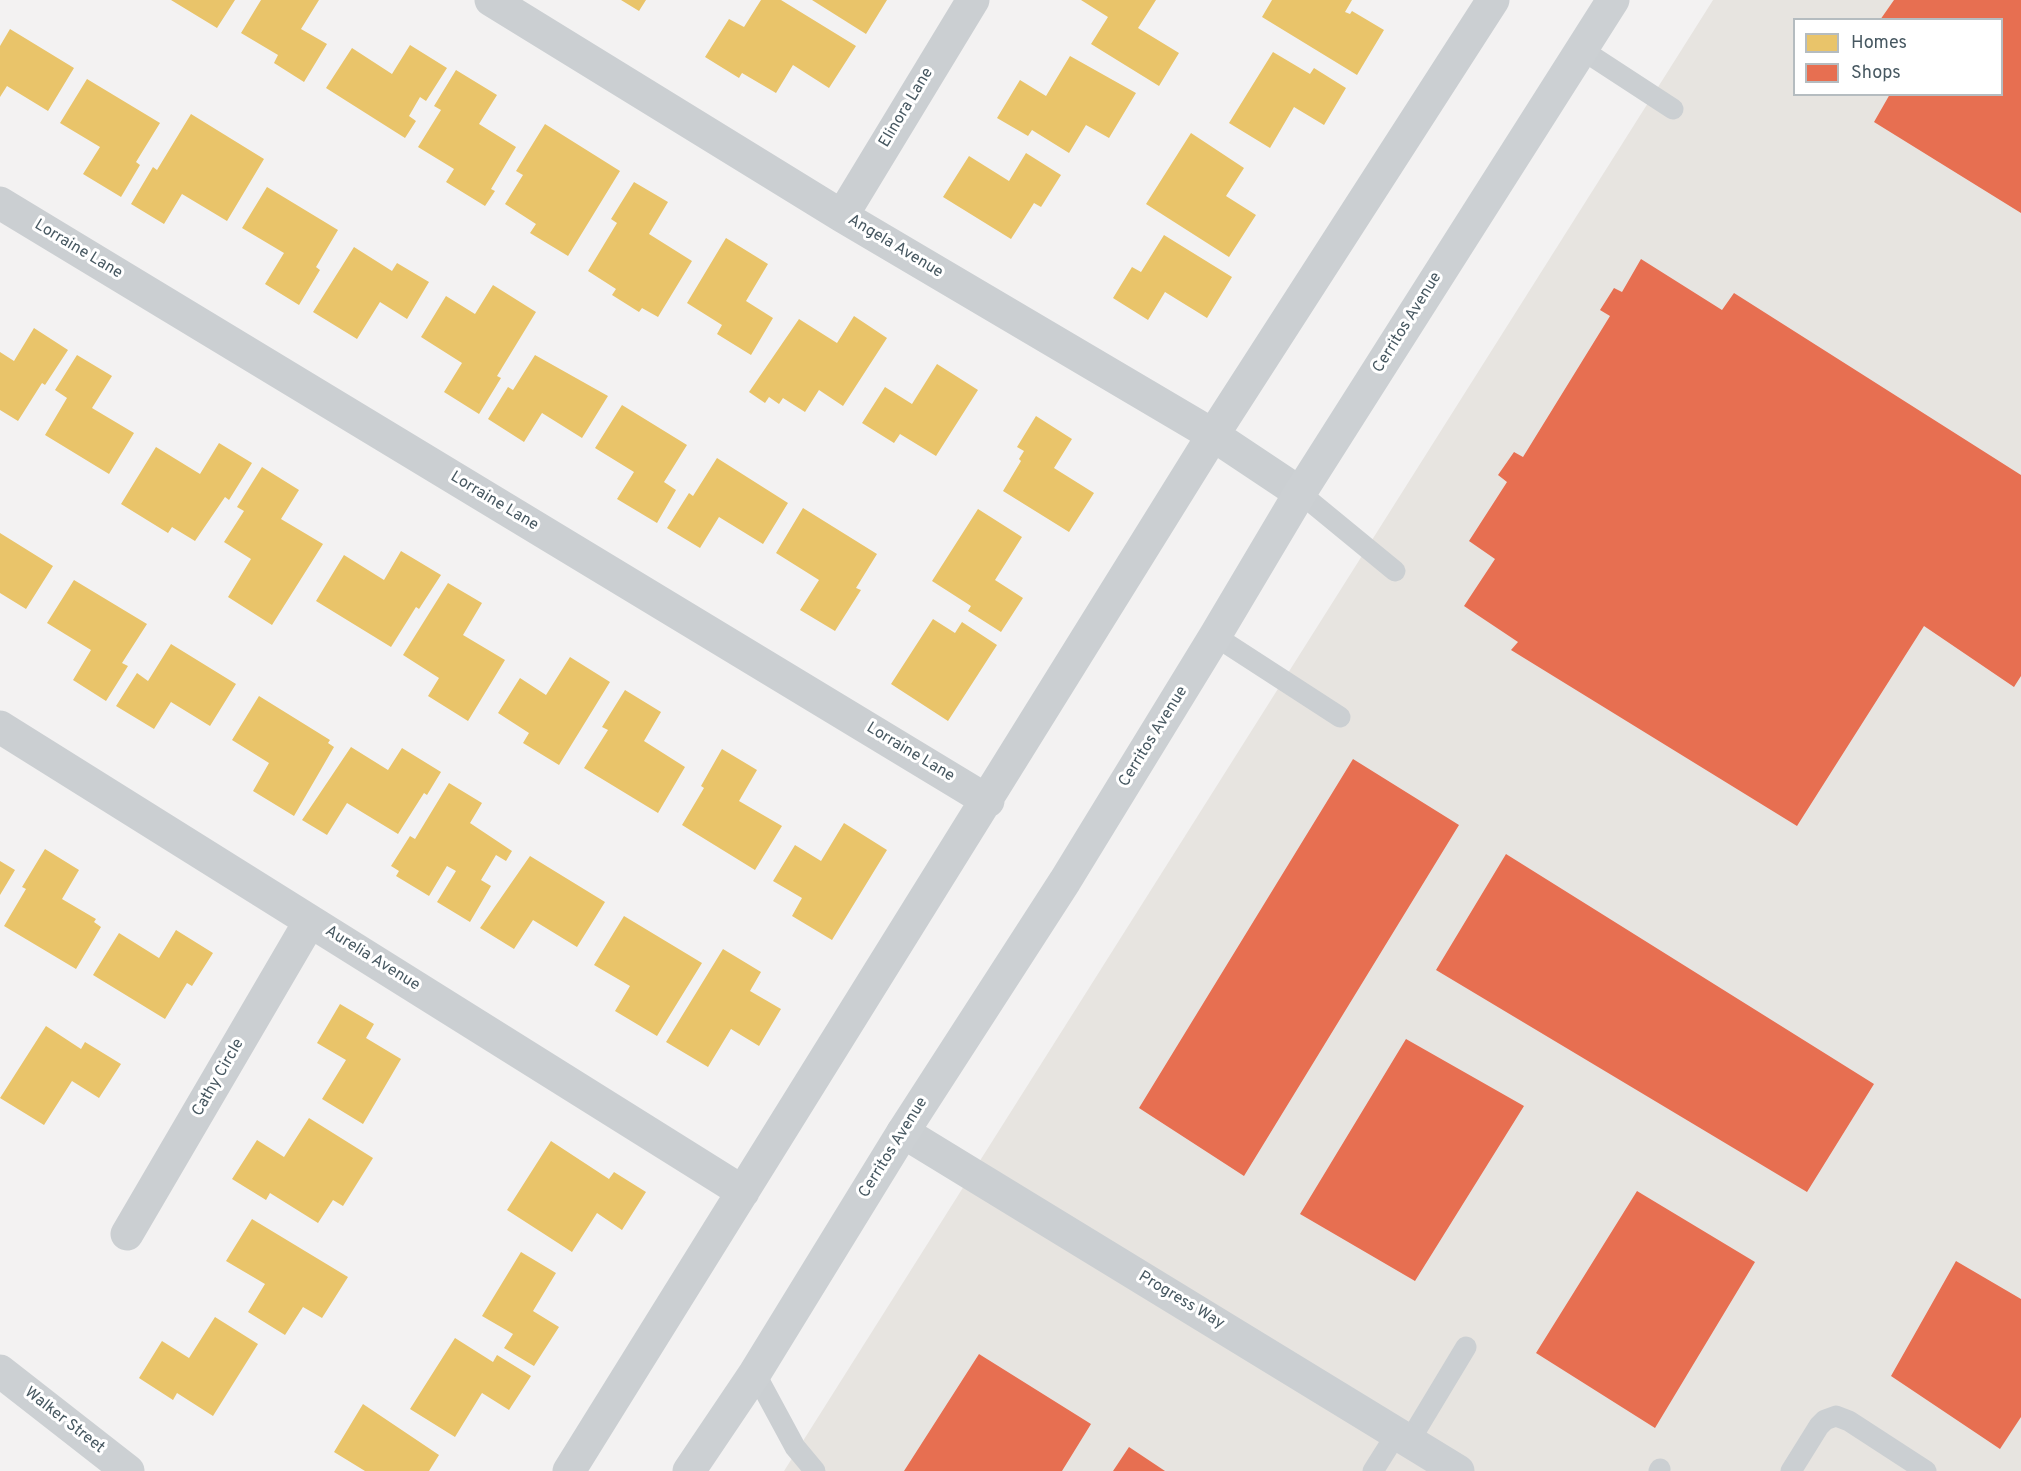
<!DOCTYPE html>
<html>
<head>
<meta charset="utf-8">
<style>
  body { margin:0 }
  #map { position:relative; width:2021px; height:1471px; overflow:hidden; background:#f3f2f2; font-family:Overpass,sans-serif }
  canvas { display:block }
  .legend { position:absolute; left:1793px; top:18px; width:210px; height:78px; box-sizing:border-box; background:#fff; border:2px solid #b5bcc0; margin:0; padding:8px 10px; list-style:none; font-size:18px; color:#475861 }
  .legend li { display:flex; align-items:center; gap:12px; height:30px }
  .legend b { width:30px; border:2px solid #b5bcc0 }
</style>
</head>
<body>
<div id="map">
<canvas width="2021" height="1471"></canvas>
<ul class="legend">
<li><b style="height:16px;background:#e9c46a"></b>Homes</li>
<li><b style="height:16px;background:#e76f51"></b>Shops</li>
</ul>
</div>
<script>
const ctx = document.querySelector('canvas').getContext('2d');
ctx.lineJoin = 'round';
function paint(path, color) { ctx.fillStyle = color; ctx.fill(path, 'evenodd'); }
const shape = rows => new Path2D(rows.map(r => 'M' + r).join(''));
function stroke(path, color, width, dash) { ctx.strokeStyle = color; ctx.lineWidth = width; ctx.lineCap = dash ? 'butt' : 'round'; ctx.setLineDash(dash || []); ctx.stroke(path); }
function drawText(font, color, halo, rows, align = 'center') {
  ctx.font = font + ' Overpass,sans-serif'; ctx.lineWidth = 6; ctx.setLineDash([]); ctx.textBaseline = 'middle'; ctx.strokeStyle = halo; ctx.fillStyle = color; for (const [text, x, y, turn = 0] of rows) {
    ctx.save(); ctx.translate(x, y); ctx.rotate((+turn || 0) * Math.PI / 180); ctx.textAlign = isNaN(turn) ? turn : align; if (halo) ctx.strokeText(text, 0, 0); ctx.fillText(text, 0, 0); ctx.restore();
  }
}
paint(shape([
  [1713,0,2021,0,2021,1471,784,1471],
  [1794,20,2002,20,2002,94,1794,94]
]), '#e7e4e0');
paint(shape([
  [171,0,235,0,217,28],
  [261,0,319,0,301,29,327,44,304,82,274,63,278,55,241,33],
  [621,0,646,0,639,11],
  [761,0,781,0,856,46,829,88,793,65,776,93,742,73,739,78,705,57,729,19,744,27],
  [812,0,887,0,866,34],
  [1081,0,1156,0,1138,28,1179,53,1159,86,1091,44,1108,17],
  [1272,0,1352,0,1345,12,1350,14,1352,11,1384,30,1357,75,1262,17],
  [10,29,74,68,48,111,7,86,0,97,0,46],
  [410,45,447,68,426,101,420,97,409,116,416,121,405,138,326,88,352,48,392,74],
  [1273,52,1310,74,1314,68,1346,88,1324,125,1294,107,1270,148,1229,123],
  [1070,56,1136,93,1109,138,1086,125,1069,153,1032,130,1028,136,997,118,1020,80,1046,96],
  [456,70,497,95,479,124,516,147,491,189,495,191,485,206,446,182,454,169,418,147,441,110,434,106],
  [87,79,160,123,136,162,140,165,121,197,83,174,100,147,60,123],
  [191,114,264,159,227,221,182,194,164,224,131,204,153,167,157,170],
  [545,124,620,171,568,256,530,233,536,224,505,204,523,175,516,171],
  [1191,133,1244,168,1226,196,1256,215,1229,257,1146,204],
  [1026,153,1061,175,1041,207,1034,203,1011,239,943,197,969,156,1009,181],
  [634,182,668,202,649,234,692,261,658,317,642,308,639,312,612,295,616,289,588,271,617,223,611,219],
  [267,187,338,230,316,267,320,270,299,305,265,284,284,253,242,228],
  [1164,235,1232,277,1207,318,1165,292,1148,320,1113,298,1132,267,1141,272],
  [726,238,768,264,746,301,773,318,751,355,717,334,722,325,687,303],
  [354,247,392,271,397,263,429,282,407,319,380,302,357,339,313,312],
  [493,285,536,312,497,376,501,378,479,414,444,392,462,363,421,337,446,296,475,314],
  [854,316,887,338,843,406,819,390,805,412,783,398,779,404,769,397,765,403,749,392,799,319,837,343],
  [34,328,68,350,45,385,42,383,18,421,0,410,0,352,14,361],
  [77,355,112,376,92,408,134,433,109,474,45,435,67,398,55,390],
  [535,355,608,396,582,438,542,413,524,442,488,419,508,387,513,390],
  [937,364,978,390,936,456,900,434,894,443,862,423,885,387,912,404],
  [622,405,687,445,664,482,676,490,657,523,617,499,634,472,595,448],
  [1036,416,1072,439,1054,468,1094,493,1069,532,1003,491,1021,461,1019,459,1024,451,1017,447],
  [219,443,252,463,229,500,225,497,195,541,172,527,168,533,121,504,156,447,200,474],
  [717,458,788,503,763,544,719,517,700,548,667,528,689,493,693,496],
  [262,467,299,490,281,519,323,544,272,625,228,597,251,559,224,542,244,511,237,507],
  [803,508,877,554,856,588,861,590,835,631,800,610,819,580,776,553],
  [978,509,1022,537,995,580,1023,598,1001,632,968,611,971,606,932,581],
  [0,533,53,566,26,609,0,593],
  [401,551,441,575,419,609,416,607,391,647,316,601,344,555,384,580],
  [74,580,147,624,122,663,128,666,106,701,73,680,91,650,47,623],
  [448,583,482,603,463,635,505,660,468,721,428,696,439,678,403,655],
  [933,619,955,633,962,622,997,645,948,721,891,684],
  [171,644,236,684,210,726,171,702,154,729,116,706,137,673,148,681],
  [570,657,610,682,559,765,523,743,529,733,498,713,520,678,546,695],
  [625,690,661,712,644,741,685,767,658,813,584,768,608,730,602,727],
  [259,696,330,740,328,743,334,747,294,816,253,791,269,763,232,740],
  [351,747,388,770,402,748,441,772,427,795,424,793,398,834,347,803,327,835,302,820],
  [722,749,757,770,739,801,782,826,755,870,682,825,704,788,701,786],
  [449,783,482,803,470,823,512,851,506,861,496,855,481,880,491,886,470,922,437,902,456,871,447,866,429,896,396,876,399,871,391,866,410,836,415,839],
  [844,823,887,850,832,940,792,916,802,898,773,881,795,845,821,861],
  [45,849,79,870,62,899,96,919,94,922,101,927,76,969,4,926,26,889,22,887],
  [530,856,605,902,577,947,533,920,514,949,480,928],
  [0,861,15,870,0,895],
  [624,916,702,963,657,1036,615,1011,630,986,594,965],
  [176,930,213,953,192,986,187,983,165,1019,93,975,119,933,159,958],
  [723,949,761,972,750,991,781,1009,759,1046,731,1029,708,1067,666,1042],
  [340,1004,374,1024,366,1038,401,1059,363,1124,322,1099,346,1060,317,1043],
  [46,1026,81,1049,85,1042,121,1064,99,1098,72,1081,44,1125,0,1098],
  [309,1118,373,1158,343,1206,333,1200,318,1223,270,1193,266,1200,232,1179,257,1140,284,1157],
  [551,1141,609,1179,614,1172,646,1192,622,1230,597,1213,572,1252,507,1210],
  [252,1219,348,1277,322,1318,303,1307,285,1335,248,1312,265,1284,226,1261],
  [521,1252,556,1273,533,1311,559,1327,534,1366,504,1348,513,1334,482,1316],
  [215,1317,258,1344,213,1416,177,1393,173,1400,139,1378,162,1341,189,1358],
  [455,1338,493,1362,497,1355,531,1376,509,1410,482,1393,455,1437,410,1409],
  [363,1404,439,1455,429,1471,365,1471,334,1452]
]), '#e9c46a');
paint(shape([
  [1894,0,2021,0,2021,213,1874,122,1890,94,2002,94,2002,20,1880,20],
  [1641,259,1722,310,1734,293,2021,475,2021,676,2014,687,1924,626,1797,826,1511,650,1518,642,1464,606,1495,559,1469,541,1507,482,1498,475,1514,452,1523,457,1610,316,1600,310,1614,288,1622,292],
  [1353,759,1459,825,1244,1176,1139,1108],
  [1506,854,1874,1084,1807,1192,1436,970],
  [1406,1039,1524,1106,1415,1281,1300,1214],
  [1637,1191,1755,1262,1655,1428,1536,1353],
  [1956,1261,2021,1299,2021,1417,2000,1449,1891,1376],
  [979,1354,1091,1424,1062,1471,904,1471],
  [1129,1447,1165,1471,1113,1471]
]), '#e76f51');
stroke(shape([
  [1581,49,1673,109],
  [1300,493,1395,571],
  [1215,636,1340,717],
  [755,1373,795,1447,815,1471],
  [1410,1440,1466,1347],
  [1373,1471,1397,1433],
  [1659,1471,1660,1469],
  [1791,1471,1819,1426,1825,1420,1836,1416,1849,1421,1926,1471]
]), '#cbcfd2', 21);
stroke(shape([
  [491,0,842,216,1213,435,1300,493],
  [0,203,988,801],
  [842,216,973,0],
  [0,727,743,1192],
  [903,1132,1458,1471],
  [127,1234,310,921],
  [569,1471,1213,435,1493,0]
]), '#cbcfd2', 33);
stroke(shape([
  [0,1371,128,1471],
  [689,1471,755,1373,903,1132,1065,881,1215,636,1300,493,1613,0]
]), '#ccd0d3', 33);
drawText('16px', '#475861', '#fff', [
  ["Elinora Lane",907,108,-59],
  ["Angela Avenue",895,247,31],
  ["Lorraine Lane",78,250,31],
  ["Cerritos Avenue",1408,323,-58],
  ["Lorraine Lane",494,502,31],
  ["Cerritos Avenue",1154,737,-58],
  ["Lorraine Lane",910,753,31],
  ["Aurelia Avenue",372,959,32],
  ["Cathy Circle",219,1078,-60],
  ["Cerritos Avenue",894,1148,-58],
  ["Progress Way",1181,1301,31],
  ["Walker Street",64,1421,38]
]);
</script>
</body>
</html>
